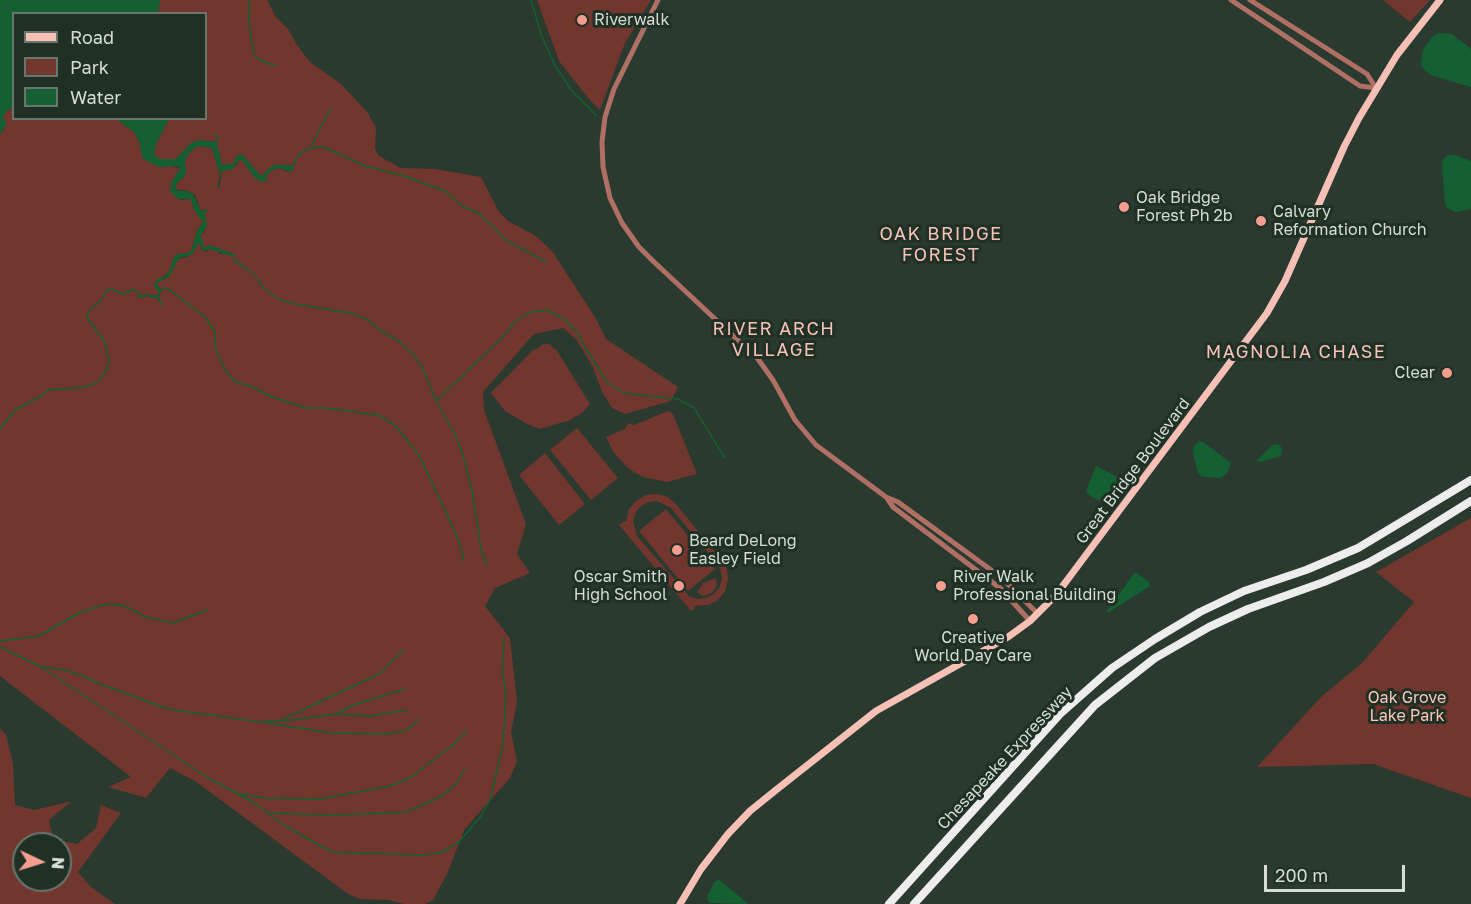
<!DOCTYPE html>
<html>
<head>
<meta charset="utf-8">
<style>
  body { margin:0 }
  #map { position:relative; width:1471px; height:904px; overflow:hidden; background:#2a3a2e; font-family:"Golos Text",sans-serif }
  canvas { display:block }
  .legend { position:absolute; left:12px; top:12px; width:195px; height:108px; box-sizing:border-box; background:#203024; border:2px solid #68766b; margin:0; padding:8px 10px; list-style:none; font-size:18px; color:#d4ded6 }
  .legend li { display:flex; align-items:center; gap:12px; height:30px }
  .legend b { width:30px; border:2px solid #68766b }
  .north { position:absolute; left:12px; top:832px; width:60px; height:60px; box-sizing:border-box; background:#203024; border:2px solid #68766b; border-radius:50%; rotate:94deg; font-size:16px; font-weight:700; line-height:24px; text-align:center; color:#d4ded6 }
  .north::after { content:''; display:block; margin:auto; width:21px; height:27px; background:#f59d8f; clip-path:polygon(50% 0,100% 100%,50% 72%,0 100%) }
  .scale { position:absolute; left:1264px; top:865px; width:141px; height:27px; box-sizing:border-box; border:3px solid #d4ded6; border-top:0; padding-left:8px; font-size:18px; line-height:21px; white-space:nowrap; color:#d4ded6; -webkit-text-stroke:4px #203024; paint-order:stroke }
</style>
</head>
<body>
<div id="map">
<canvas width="1471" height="904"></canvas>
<ul class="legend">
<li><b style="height:8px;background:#f7c0b7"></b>Road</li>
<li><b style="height:16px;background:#71362e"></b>Park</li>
<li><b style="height:16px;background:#156033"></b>Water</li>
</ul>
<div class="north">N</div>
<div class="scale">200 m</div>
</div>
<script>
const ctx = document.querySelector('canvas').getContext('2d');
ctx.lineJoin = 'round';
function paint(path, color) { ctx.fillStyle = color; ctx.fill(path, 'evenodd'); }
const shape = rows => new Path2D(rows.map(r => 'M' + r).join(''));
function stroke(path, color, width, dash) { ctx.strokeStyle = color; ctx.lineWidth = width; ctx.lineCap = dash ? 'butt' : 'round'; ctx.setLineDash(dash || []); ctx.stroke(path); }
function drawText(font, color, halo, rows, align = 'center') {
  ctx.font = font + ' "Golos Text",sans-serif'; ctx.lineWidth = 6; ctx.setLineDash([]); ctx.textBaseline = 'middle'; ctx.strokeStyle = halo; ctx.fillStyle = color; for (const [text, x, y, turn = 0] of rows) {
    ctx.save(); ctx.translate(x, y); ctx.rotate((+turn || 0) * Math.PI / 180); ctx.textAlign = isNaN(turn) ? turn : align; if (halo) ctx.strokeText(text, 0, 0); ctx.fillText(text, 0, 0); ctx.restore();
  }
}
paint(shape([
  [160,0,267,0,276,17,288,29,297,45,310,62,341,84,368,113,376,128,375,149,379,156,401,168,436,169,481,177,499,212,508,221,536,236,552,251,595,317,606,339,678,387,671,401,625,414,612,408,602,392,593,367,576,339,563,328,534,334,483,392,484,410,526,524,517,554,530,573,495,588,485,606,510,638,517,702,511,732,517,761,510,778,464,830,448,872,433,900,425,904,404,904,388,900,360,899,348,894,195,781,170,768,146,798,108,787,131,777,0,676,0,134,4,130,3,119,5,112,13,107,14,118,116,119,134,132,139,141,143,159,180,168,171,183,180,200,191,199,194,210,203,222,197,231,191,251,189,253,178,254,174,257,169,272,154,284,159,292,157,296,146,294,139,298,148,296,157,299,161,304,159,298,161,290,157,285,157,283,169,277,177,259,187,257,198,242,200,244,201,249,206,252,210,249,216,250,220,254,234,253,225,251,210,245,203,249,200,237,205,231,205,213,207,209,201,211,195,195,188,191,175,189,176,184,186,175,185,160,189,153,198,146,212,148,220,174,217,187,219,188,222,171,237,165,239,160,242,159,255,178,267,181,266,176,272,170,280,168,288,172,290,167,273,165,261,177,241,154,233,164,222,165,217,144,218,139,216,142,199,140,191,143,176,159,159,159,154,154,156,144,169,119,206,118,206,14,158,13],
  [537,0,651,0,625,43,600,110,589,99,559,61],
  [1383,0,1430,0,1410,22],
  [543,344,550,344,555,350,556,349,590,404,582,413,570,420,540,429,527,424,505,411,491,393,534,349,536,350],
  [668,411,673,414,697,474,667,482,643,477,629,469,614,453,606,437,625,429,628,423,634,425],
  [577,428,618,478,591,500,550,450],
  [545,453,585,504,559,525,519,475],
  [657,494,668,497,676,504,724,563,727,569,728,580,725,591,718,600,708,605,694,606,695,608,691,611,619,525,624,521,626,522,629,509,636,501,646,495],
  [657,501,671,508,717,563,721,571,722,579,719,588,714,594,706,598,697,599,689,596,637,536,633,521,636,512,641,506,649,502],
  [666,509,715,569,688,591,639,531],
  [1471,518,1471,798,1373,764,1257,767,1322,696,1361,664,1414,602,1376,572],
  [716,578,717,585,712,593,704,596,697,593,703,583],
  [0,728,6,735,13,763,15,805,34,810,72,801,49,820,53,839,77,844,96,828,101,805,121,813,78,872,91,887,115,904,0,904],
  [24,844,60,844,60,880,24,880]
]), '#71362e');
paint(shape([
  [0,0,160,0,158,13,14,14,13,107,5,113,3,119,7,124,0,134],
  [1439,33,1452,34,1471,49,1471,87,1430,75,1423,68,1421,64,1423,50,1433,36],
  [116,119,169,119,156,144,154,154,160,159,176,159,191,143,199,140,216,142,218,139,214,134,215,133,219,138,217,145,222,165,233,164,236,156,242,154,261,176,273,165,292,165,294,167,291,172,280,168,272,170,266,176,267,181,262,182,255,178,242,160,239,160,233,169,222,171,218,184,219,189,217,188,220,174,212,148,198,146,189,153,185,160,186,175,176,184,175,189,180,191,188,191,193,194,201,211,209,209,205,213,207,226,200,237,203,241,204,248,210,245,236,255,231,256,210,249,203,251,200,244,198,243,192,255,179,258,169,277,157,283,157,285,161,290,159,298,162,302,161,309,160,302,157,299,148,296,139,298,137,296,146,294,157,296,159,292,154,287,156,280,164,277,169,272,174,257,178,254,188,253,191,251,197,231,203,222,194,210,191,199,178,199,170,191,171,183,180,168,178,166,159,167,143,159,139,141,134,132],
  [1448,155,1455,155,1471,161,1471,209,1456,212,1446,207,1445,204,1442,166,1443,160],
  [1199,441,1203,442,1231,463,1227,473,1221,478,1202,477,1198,473,1193,453,1194,446],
  [1274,444,1279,445,1282,448,1281,456,1260,462,1256,461],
  [1096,466,1118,477,1118,481,1108,493,1103,500,1099,501,1089,495,1086,491],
  [1135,572,1149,582,1150,586,1109,612,1106,612],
  [718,880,721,881,748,904,710,903,707,899,708,895,715,881]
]), '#156033');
stroke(shape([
  [249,0,249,22,254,55,258,59,275,66],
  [531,0,542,37,556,67,572,91,596,115],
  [312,148,324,147,365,166,401,175,445,191,462,206,480,214,506,240,546,262],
  [293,167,298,155,310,148,330,109],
  [234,257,235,261,246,268,260,281,260,285,278,299,295,304,350,313,367,319,381,331,397,340,411,352,422,367,436,401,455,434,462,452,472,490,481,549,487,566],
  [162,289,167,288,204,316,215,331,216,350,224,368,235,382,253,387,270,396,306,408,325,408,379,415,395,425,419,455,459,540,464,561],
  [436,401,503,337,515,322,530,312,547,310,564,319,577,332,586,349,607,382,623,393,678,399,694,408,725,458],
  [0,429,15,410,41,396,48,390,85,387,94,384,101,378,107,370,109,360,105,342,87,317,88,312,102,299,106,291,111,289,123,294,132,290,136,291,140,295],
  [0,641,39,636,79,613,105,604,123,605,146,617,173,623,207,610],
  [0,647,41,667,205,776,253,802,284,825,317,844,333,852,424,855,442,852,458,843,481,816,490,800,503,745,506,691,502,674,504,638],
  [44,667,65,670,83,676,100,684,168,709,260,722,279,721,379,674,404,650],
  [338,713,353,705,405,689],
  [283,721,336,714,370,716,407,710],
  [266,723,332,733,388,734,406,731,419,719],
  [239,794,266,798,321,799,394,785,410,778,454,744,467,731],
  [270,813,334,815,407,812,442,796,456,784,465,768]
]), '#156033', 1.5);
stroke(shape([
  [658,0,614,89,605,117,602,142,603,167,610,198,622,223,639,247,653,261,758,359,773,380,795,420,816,445,886,497,898,502,1002,578,1038,614],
  [1231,0,1360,86,1376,88],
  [1250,0,1367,74,1376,88],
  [887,498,893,507,1000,588,1030,621]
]), '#b06f65', 5);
stroke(shape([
  [680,904,701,869,728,834,750,811,776,790,876,711,1008,637,1030,621,1056,595,1267,313,1285,281,1344,147,1359,118,1397,55,1440,0]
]), '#f7c0b7', 7);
stroke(shape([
  [889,904,1060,714,1112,668,1155,639,1200,612,1244,591,1306,570,1358,548,1471,480],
  [914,904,1095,705,1155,658,1209,627,1248,609,1324,582,1368,563,1407,541,1471,501]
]), '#ededed', 8);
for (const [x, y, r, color] of [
  [582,20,6,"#f59d8f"],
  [1124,207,6,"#f59d8f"],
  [1261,221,6,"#f59d8f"],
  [1447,373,6,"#f59d8f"],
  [677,550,6,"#f59d8f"],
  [679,586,6,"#f59d8f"],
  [941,586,6,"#f59d8f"],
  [973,619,6,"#f59d8f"]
]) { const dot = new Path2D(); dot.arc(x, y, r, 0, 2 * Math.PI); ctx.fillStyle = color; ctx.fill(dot); stroke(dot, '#203024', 2); }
drawText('16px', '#d4ded6', '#203024', [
  ["Riverwalk",594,20],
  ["Oak Bridge",1136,198],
  ["Forest Ph 2b",1136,216],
  ["Calvary",1273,212],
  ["Reformation Church",1273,230],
  ["Clear",1435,373,"right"],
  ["Beard DeLong",689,541],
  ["Easley Field",689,559],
  ["Oscar Smith",667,577,"right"],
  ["High School",667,595,"right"],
  ["River Walk",953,577],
  ["Professional Building",953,595],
  ["Creative",973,638,"center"],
  ["World Day Care",973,656,"center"]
], 'left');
drawText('16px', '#d4ded6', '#203024', [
  ["Great Bridge Boulevard",1133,471,-53],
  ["Chesapeake Expressway",1005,758,-47]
]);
drawText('16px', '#fbc6bd', '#203024', [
  ["Oak Grove",1407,698],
  ["Lake Park",1407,716]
]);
ctx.letterSpacing = '1.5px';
drawText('18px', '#f6c3ba', '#203024', [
  ["OAK BRIDGE",941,234],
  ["FOREST",941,255],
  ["RIVER ARCH",774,329],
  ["VILLAGE",774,350],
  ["MAGNOLIA CHASE",1296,352]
]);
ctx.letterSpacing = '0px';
</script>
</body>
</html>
